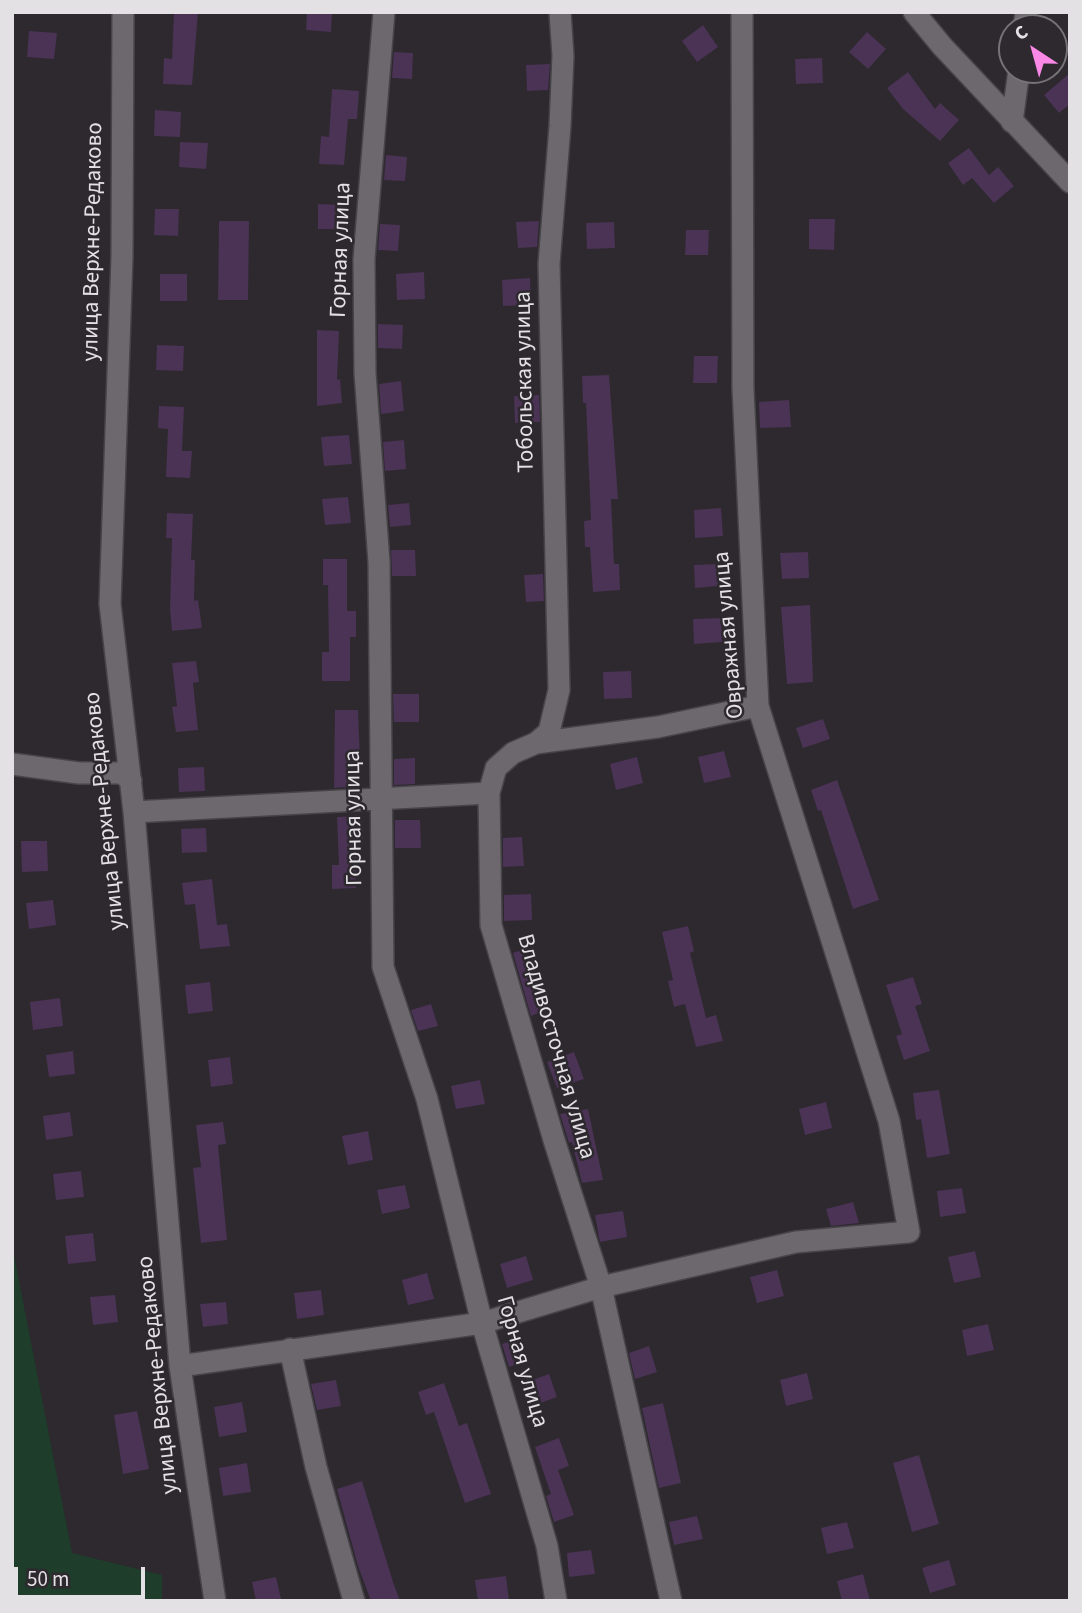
<!DOCTYPE html>
<html>
<head>
<meta charset="utf-8">
<style>
  body { margin:0 }
  #map { position:relative; width:1082px; height:1613px; overflow:hidden; background:#2d292f; font-family:"Source Sans 3",sans-serif }
  canvas { display:block }
  .frame { position:absolute; inset:0; border:14px solid #e3e1e4; pointer-events:none }
  .north { position:absolute; left:998px; top:14px; width:70px; height:70px; box-sizing:border-box; background:#2d292f; border:2px solid #767377; border-radius:50%; rotate:324deg; font-size:19px; font-weight:700; line-height:28px; text-align:center; color:#e3e1e4 }
  .north::after { content:''; display:block; margin:auto; width:24px; height:32px; background:#fb87e6; clip-path:polygon(50% 0,100% 100%,50% 72%,0 100%) }
  .scale { position:absolute; left:14px; top:1567px; width:131px; height:32px; box-sizing:border-box; border:4px solid #e3e1e4; border-top:0; padding-left:9px; font-size:21px; line-height:24px; white-space:nowrap; color:#e3e1e4; -webkit-text-stroke:5px #2d292f; paint-order:stroke }
</style>
</head>
<body>
<div id="map">
<canvas width="1082" height="1613"></canvas>
<div class="frame"></div>
<div class="north">С</div>
<div class="scale">50 m</div>
</div>
<script>
const ctx = document.querySelector('canvas').getContext('2d');
ctx.lineJoin = 'round';
function paint(path, color) { ctx.fillStyle = color; ctx.fill(path, 'evenodd'); }
const shape = rows => new Path2D(rows.map(r => 'M' + r).join(''));
function stroke(path, color, width, dash) { ctx.strokeStyle = color; ctx.lineWidth = width; ctx.lineCap = dash ? 'butt' : 'round'; ctx.setLineDash(dash || []); ctx.stroke(path); }
function drawText(font, color, halo, rows, align = 'center') {
  ctx.font = font + ' "Source Sans 3",sans-serif'; ctx.lineWidth = 5; ctx.setLineDash([]); ctx.textBaseline = 'middle'; ctx.strokeStyle = halo; ctx.fillStyle = color; for (const [text, x, y, turn = 0] of rows) {
    ctx.save(); ctx.translate(x, y); ctx.rotate((+turn || 0) * Math.PI / 180); ctx.textAlign = isNaN(turn) ? turn : align; if (halo) ctx.strokeText(text, 0, 0); ctx.fillText(text, 0, 0); ctx.restore();
  }
}
paint(shape([
  [12,1245,72,1553,162,1575,162,1601,12,1601]
]), '#1e3d2a');
paint(shape([
  [174,12,198,12,192,85,163,84,164,58,172,59],
  [307,12,332,12,331,32,306,30],
  [703,25,718,47,697,62,682,41],
  [29,31,57,33,54,59,27,57],
  [867,32,886,49,868,69,849,52],
  [394,52,413,53,412,79,392,78],
  [822,58,823,83,796,84,795,59],
  [550,64,548,90,527,91,526,65],
  [908,72,935,109,940,103,959,120,940,141,903,109,887,88],
  [1070,73,1070,104,1059,113,1044,95],
  [332,89,359,91,357,119,348,119,344,165,319,164,321,136,329,137],
  [155,110,181,112,180,137,154,136],
  [180,142,208,143,206,169,179,167],
  [969,148,989,175,998,167,1014,186,994,203,972,178,963,185,948,163],
  [386,155,407,157,405,181,384,180],
  [318,204,343,205,342,229,318,229],
  [155,209,179,209,178,236,154,235],
  [809,219,835,219,834,250,809,249],
  [219,221,249,221,248,300,218,300],
  [539,221,537,247,518,248,516,222],
  [614,222,615,248,587,249,586,223],
  [380,224,400,225,398,251,378,250],
  [686,230,709,230,708,255,685,255],
  [424,272,425,299,397,300,396,274],
  [160,274,187,274,187,301,160,301],
  [530,278,531,305,503,306,502,280],
  [378,324,403,325,402,349,378,348],
  [317,330,339,331,337,380,340,379,342,403,317,406],
  [157,345,184,346,183,371,156,370],
  [694,356,718,356,717,383,693,383],
  [609,375,618,499,611,499,614,564,619,564,620,590,593,592,590,547,585,547,584,521,591,520,586,403,583,403,582,376],
  [401,381,404,411,381,414,379,384],
  [539,395,540,422,515,423,514,396],
  [789,400,791,427,760,428,759,402],
  [159,406,184,407,182,451,192,451,190,478,166,477,168,429,158,428],
  [349,435,352,464,324,466,321,437],
  [404,440,406,469,385,471,383,442],
  [348,497,351,523,325,525,322,499],
  [409,503,411,525,390,527,388,505],
  [721,508,723,536,695,538,694,510],
  [167,513,193,514,191,560,195,560,194,601,198,600,202,628,172,631,170,609,172,538,166,538],
  [391,550,415,550,416,576,392,576],
  [808,552,809,578,782,579,780,553],
  [323,559,347,559,347,611,356,611,356,637,350,637,350,681,322,681,322,652,329,652,328,585,323,585],
  [717,564,718,586,695,588,694,565],
  [543,574,544,601,526,602,524,575],
  [810,605,813,682,787,684,781,607],
  [721,618,722,642,694,644,693,619],
  [196,661,199,682,193,683,198,730,176,732,172,707,177,706,172,663],
  [631,671,632,698,604,699,603,672],
  [393,694,419,694,419,722,394,722],
  [335,710,358,710,361,786,334,788],
  [823,719,830,739,803,748,796,728],
  [724,751,731,777,704,783,698,757],
  [637,757,643,783,616,790,610,764],
  [415,758,415,784,394,785,394,759],
  [204,767,205,791,179,792,178,768],
  [837,780,879,900,853,909,821,810,818,811,811,790],
  [362,816,363,844,356,844,356,888,332,889,332,865,339,865,337,817],
  [395,820,420,820,421,848,395,848],
  [206,828,207,852,182,853,181,829],
  [522,837,524,866,503,867,503,838],
  [21,841,47,841,48,871,22,872],
  [212,879,217,925,227,924,230,946,200,949,195,904,185,905,182,883],
  [531,894,532,920,504,921,504,895],
  [53,900,56,925,29,929,26,903],
  [688,926,694,951,690,953,706,1018,716,1015,723,1041,696,1047,685,1004,674,1007,668,981,673,980,662,932],
  [529,947,549,1009,531,1016,513,953],
  [913,977,922,1004,915,1006,930,1051,904,1060,896,1036,902,1034,886,985],
  [210,982,213,1011,188,1014,185,985],
  [60,998,63,1026,33,1030,30,1002],
  [431,1004,438,1026,418,1031,411,1010],
  [73,1051,75,1074,49,1077,46,1055],
  [574,1052,584,1079,557,1088,547,1062],
  [230,1057,233,1084,211,1087,208,1060],
  [480,1080,485,1104,456,1109,451,1086],
  [939,1090,950,1154,927,1158,921,1119,916,1120,913,1093],
  [826,1102,832,1128,805,1135,799,1109],
  [588,1109,603,1180,582,1183,572,1142,569,1143,560,1114],
  [70,1112,73,1136,46,1140,43,1116],
  [223,1122,226,1144,218,1145,227,1240,201,1243,193,1168,201,1167,196,1125],
  [368,1131,373,1160,348,1165,342,1136],
  [81,1171,84,1197,56,1200,53,1174],
  [405,1185,410,1208,382,1214,377,1190],
  [962,1188,966,1213,940,1217,937,1191],
  [853,1202,859,1223,831,1226,826,1209],
  [623,1211,627,1237,600,1242,595,1215],
  [93,1233,96,1261,68,1264,65,1236],
  [975,1251,981,1277,954,1283,948,1257],
  [526,1256,533,1280,507,1288,500,1264],
  [777,1270,784,1296,757,1303,750,1277],
  [427,1273,434,1299,408,1305,402,1280],
  [321,1290,324,1315,297,1319,294,1293],
  [115,1295,118,1322,93,1325,90,1297],
  [226,1302,228,1324,203,1327,200,1304],
  [988,1324,994,1350,967,1356,962,1330],
  [519,1338,527,1361,509,1367,502,1344],
  [649,1346,657,1372,635,1379,629,1353],
  [807,1373,813,1399,786,1406,780,1380],
  [549,1374,557,1397,532,1406,524,1383],
  [336,1380,341,1406,317,1410,311,1384],
  [444,1383,459,1426,467,1423,491,1494,465,1503,434,1412,426,1415,418,1392],
  [242,1402,247,1432,219,1437,214,1407],
  [663,1403,681,1483,659,1488,642,1408],
  [137,1411,149,1469,123,1474,114,1415],
  [559,1438,569,1466,558,1470,574,1515,554,1522,546,1496,551,1494,535,1447],
  [919,1455,939,1524,912,1532,893,1463],
  [247,1463,251,1492,223,1496,219,1468],
  [362,1481,393,1582,400,1601,371,1601,358,1566,337,1489],
  [697,1516,703,1539,674,1545,669,1522],
  [847,1522,854,1548,827,1554,821,1528],
  [591,1550,595,1574,569,1577,567,1553],
  [949,1560,956,1585,930,1593,922,1568],
  [863,1574,870,1601,842,1601,837,1581],
  [506,1576,509,1601,478,1601,475,1580],
  [276,1577,281,1599,256,1601,252,1582]
]), '#4a3354');
const minor = shape([
  [123,12,122,257,110,604,134,812,180,1366,215,1601],
  [384,12,364,259,365,373,379,562,383,967,427,1099,482,1323,547,1546,556,1601],
  [914,12,942,46,1070,182],
  [1024,28,1026,12],
  [1012,122,1019,70],
  [536,743,549,732,559,690,549,264,560,126,563,56,560,12],
  [12,764,79,773,122,773,131,781],
  [134,812,489,793],
  [290,1349,316,1467,354,1601],
  [180,1366,482,1323,601,1287,796,1242,909,1232,889,1121,758,706,743,389,742,12],
  [671,1601,601,1287,554,1140,491,925,489,793,496,768,513,753,536,743,658,727,758,706]
]);
stroke(minor, '#464448', 24);
stroke(minor, '#6c686e', 21);
drawText('23px', '#e3e1e4', '#2d292f', [
  ["улица Верхне-Редаково",94,242,-89],
  ["Горная улица",342,250,-88],
  ["Тобольская улица",526,382,-91],
  ["Овражная улица",730,635,-95],
  ["улица Верхне-Редаково",106,811,-96],
  ["Горная улица",355,818,-91],
  ["Владивосточная улица",555,1047,74],
  ["Горная улица",521,1362,74],
  ["улица Верхне-Редаково",159,1375,-96]
]);
</script>
</body>
</html>
